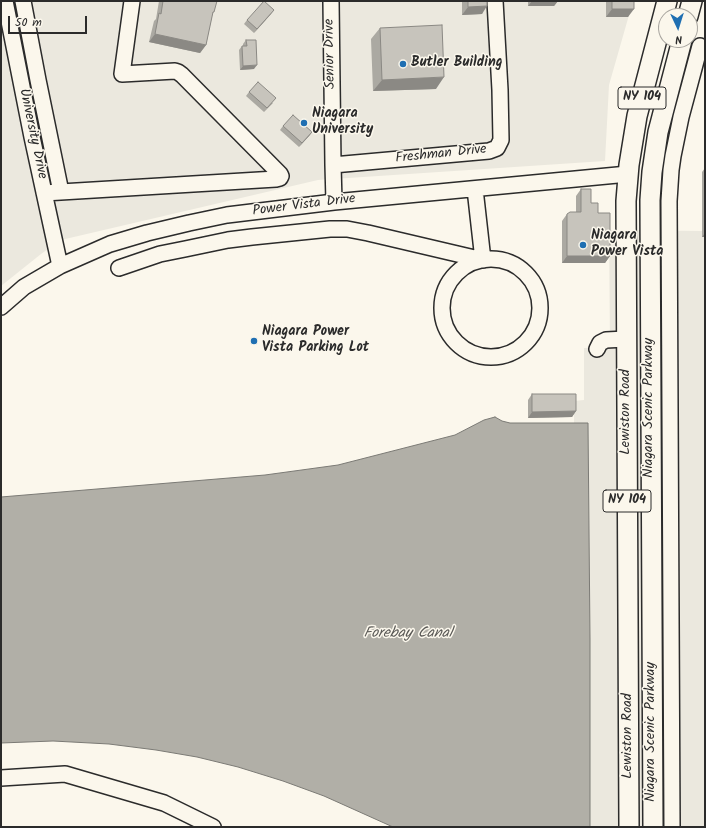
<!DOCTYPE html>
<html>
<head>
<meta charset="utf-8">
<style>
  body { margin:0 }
  #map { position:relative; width:706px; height:828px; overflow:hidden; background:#fbf7ec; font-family:Kalam,sans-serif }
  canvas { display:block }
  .frame { position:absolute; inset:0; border:2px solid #2b2b2b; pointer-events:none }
  .north { position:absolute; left:658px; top:8px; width:40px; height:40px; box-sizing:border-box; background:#fbf7ec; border:1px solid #a8a59f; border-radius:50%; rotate:176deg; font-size:11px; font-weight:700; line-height:16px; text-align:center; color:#2b2b2b }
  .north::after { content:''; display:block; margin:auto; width:14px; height:18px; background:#1f6fb2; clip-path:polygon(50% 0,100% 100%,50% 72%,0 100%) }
  .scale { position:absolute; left:8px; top:16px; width:79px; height:18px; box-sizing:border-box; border:2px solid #2b2b2b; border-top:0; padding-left:5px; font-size:12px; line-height:14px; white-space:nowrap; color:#2b2b2b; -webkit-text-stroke:3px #fbf7ec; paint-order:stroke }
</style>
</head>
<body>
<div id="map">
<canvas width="706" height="828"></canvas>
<div class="frame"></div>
<div class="north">N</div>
<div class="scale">50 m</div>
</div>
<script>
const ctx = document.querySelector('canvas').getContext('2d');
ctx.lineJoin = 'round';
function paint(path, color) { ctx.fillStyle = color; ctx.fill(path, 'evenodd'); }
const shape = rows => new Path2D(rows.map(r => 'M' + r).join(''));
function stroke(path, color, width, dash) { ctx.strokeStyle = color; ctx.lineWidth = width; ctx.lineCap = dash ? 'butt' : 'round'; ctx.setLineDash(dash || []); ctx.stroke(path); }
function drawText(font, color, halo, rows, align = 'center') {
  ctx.font = font + ' Kalam,sans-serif'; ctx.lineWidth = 3; ctx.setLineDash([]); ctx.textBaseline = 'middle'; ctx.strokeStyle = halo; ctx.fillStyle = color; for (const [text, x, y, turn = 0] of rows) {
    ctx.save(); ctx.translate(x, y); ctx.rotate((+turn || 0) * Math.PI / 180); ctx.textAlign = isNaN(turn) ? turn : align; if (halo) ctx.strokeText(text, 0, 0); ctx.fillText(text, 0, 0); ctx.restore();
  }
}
paint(shape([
  [1,1,633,1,609,85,605,161,318,180,61,240,41,254,1,286],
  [609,230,702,231,702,237,705,237,705,827,590,827,590,639,588,423,574,423,574,401,584,400,584,348,610,347]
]), '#ebe8de');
const water = shape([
  [495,417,502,421,510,423,588,423,590,639,590,827,393,827,324,796,283,781,238,767,197,757,156,750,109,744,53,741,1,743,1,497,265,475,338,465,455,435,484,420,495,417]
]);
paint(water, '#b1afa7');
stroke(water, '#7b7a75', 1);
const minor = shape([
  [5,1,32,137,60,266],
  [23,1,38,80,61,192],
  [331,1,333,165,334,202],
  [333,165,489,151,497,148,501,140,500,90,495,1],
  [44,193,276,179,280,178,281,176,280,174,182,75,178,72,175,71,122,74,132,1],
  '442 308a49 49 0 1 1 98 0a49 49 0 1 1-98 0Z',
  [119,268,160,254,185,249,228,240,252,237,330,229,347,229,368,233,483,260,475,189],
  [1,307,24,287,60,266,110,244,147,233,189,223,227,215,334,202,628,174],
  [597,349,600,343,606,340,626,339],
  [1,778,65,774,164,803,213,827],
  [672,827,669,201,671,170,673,156,681,117,700,46]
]);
const major = shape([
  [688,16,692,1],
  [629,827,626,201,629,165,637,116,667,1],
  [653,827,650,200,652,172,658,132,682,40]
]);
stroke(minor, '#2b2b2b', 18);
stroke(major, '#2b2b2b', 22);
stroke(minor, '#fbf7ec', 15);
stroke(major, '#fbf7ec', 19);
paint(shape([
  [159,1,217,1,212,16,206,45,200,53,149,42,154,21,156,19],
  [462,1,487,1,482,14,462,15],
  [528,1,558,1,554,6,528,6],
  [606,1,634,1,628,17,606,17],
  [271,14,254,33,244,24,247,20],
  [380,28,436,89,373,91,371,39],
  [246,40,254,69,240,70,239,50,242,46,243,46,243,44],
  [249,92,273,103,264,112,246,96],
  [283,126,312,132,309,136,299,147,280,130],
  [705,168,705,237,702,237,702,172],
  [581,189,598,213,610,256,605,263,562,263,562,221,567,214,576,212,576,196],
  [532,394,576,411,572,417,528,418,528,400]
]), '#aba9a2');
paint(shape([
  [532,1,558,1,554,6,528,6],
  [487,6,482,14,462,15,468,7],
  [612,9,634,9,628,17,606,17],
  [274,10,271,14,254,33,257,29],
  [155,34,206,45,200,53,149,42],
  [257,65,254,69,240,70,243,66],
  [444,77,436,89,373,91,382,80],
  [312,132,309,136,299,147,302,143],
  [705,233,705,237,702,237],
  [567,256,610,256,605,263,562,263],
  [576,411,572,417,528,418,532,412]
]), '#8b8984');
const building = shape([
  [163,1,217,1,214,12,213,12,206,45,155,34,159,13,161,14,163,1],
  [264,1,274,10,257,29,247,20,264,1],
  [468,1,487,1,487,6,468,7,468,1],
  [612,1,634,1,634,9,612,9,612,1],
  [442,25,444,77,382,80,380,28,442,25],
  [246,40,256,40,257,65,243,66,242,46,247,46,246,40],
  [258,82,276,98,267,108,249,92,258,82],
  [293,115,312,132,302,143,283,126,293,115],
  [581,189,591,189,591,203,598,203,598,213,610,213,610,256,567,256,567,214,570,212,581,212,581,189],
  [532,394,576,394,576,411,532,412,532,394]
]);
paint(building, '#c7c4bc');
stroke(building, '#8b8984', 1);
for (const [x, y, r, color] of [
  [403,64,4,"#1f6fb2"],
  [304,123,4,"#1f6fb2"],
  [583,245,4,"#1f6fb2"],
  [254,341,4,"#1f6fb2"]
]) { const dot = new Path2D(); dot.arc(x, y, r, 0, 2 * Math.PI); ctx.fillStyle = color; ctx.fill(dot); stroke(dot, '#fbf7ec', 1.5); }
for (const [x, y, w] of [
  [642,98,48],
  [627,501,48]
]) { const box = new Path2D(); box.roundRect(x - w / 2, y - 11, w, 22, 3); ctx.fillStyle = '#fbf7ec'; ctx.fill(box); stroke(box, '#2b2b2b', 1); }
drawText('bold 13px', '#2b2b2b', null, [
  ["NY 104",642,98],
  ["NY 104",627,501]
]);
drawText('14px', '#2b2b2b', '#fbf7ec', [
  ["Senior Drive",331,54,-91],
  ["University Drive",32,134,78],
  ["Freshman Drive",441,155,-6],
  ["Power Vista Drive",304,206,-7],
  ["Niagara Scenic Parkway",650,408,-90],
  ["Lewiston Road",627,412,-90],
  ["Niagara Scenic Parkway",652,732,-90],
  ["Lewiston Road",629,736,-90]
]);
drawText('bold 14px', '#2b2b2b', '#fbf7ec', [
  ["Butler Building",411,64],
  ["Niagara",312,115],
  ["University",312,131],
  ["Niagara",591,237],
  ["Power Vista",591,253],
  ["Niagara Power",262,333],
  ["Vista Parking Lot",262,349]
], 'left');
drawText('italic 15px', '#5a5956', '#fbf7ec', [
  ["Forebay Canal",408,634]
]);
</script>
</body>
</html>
